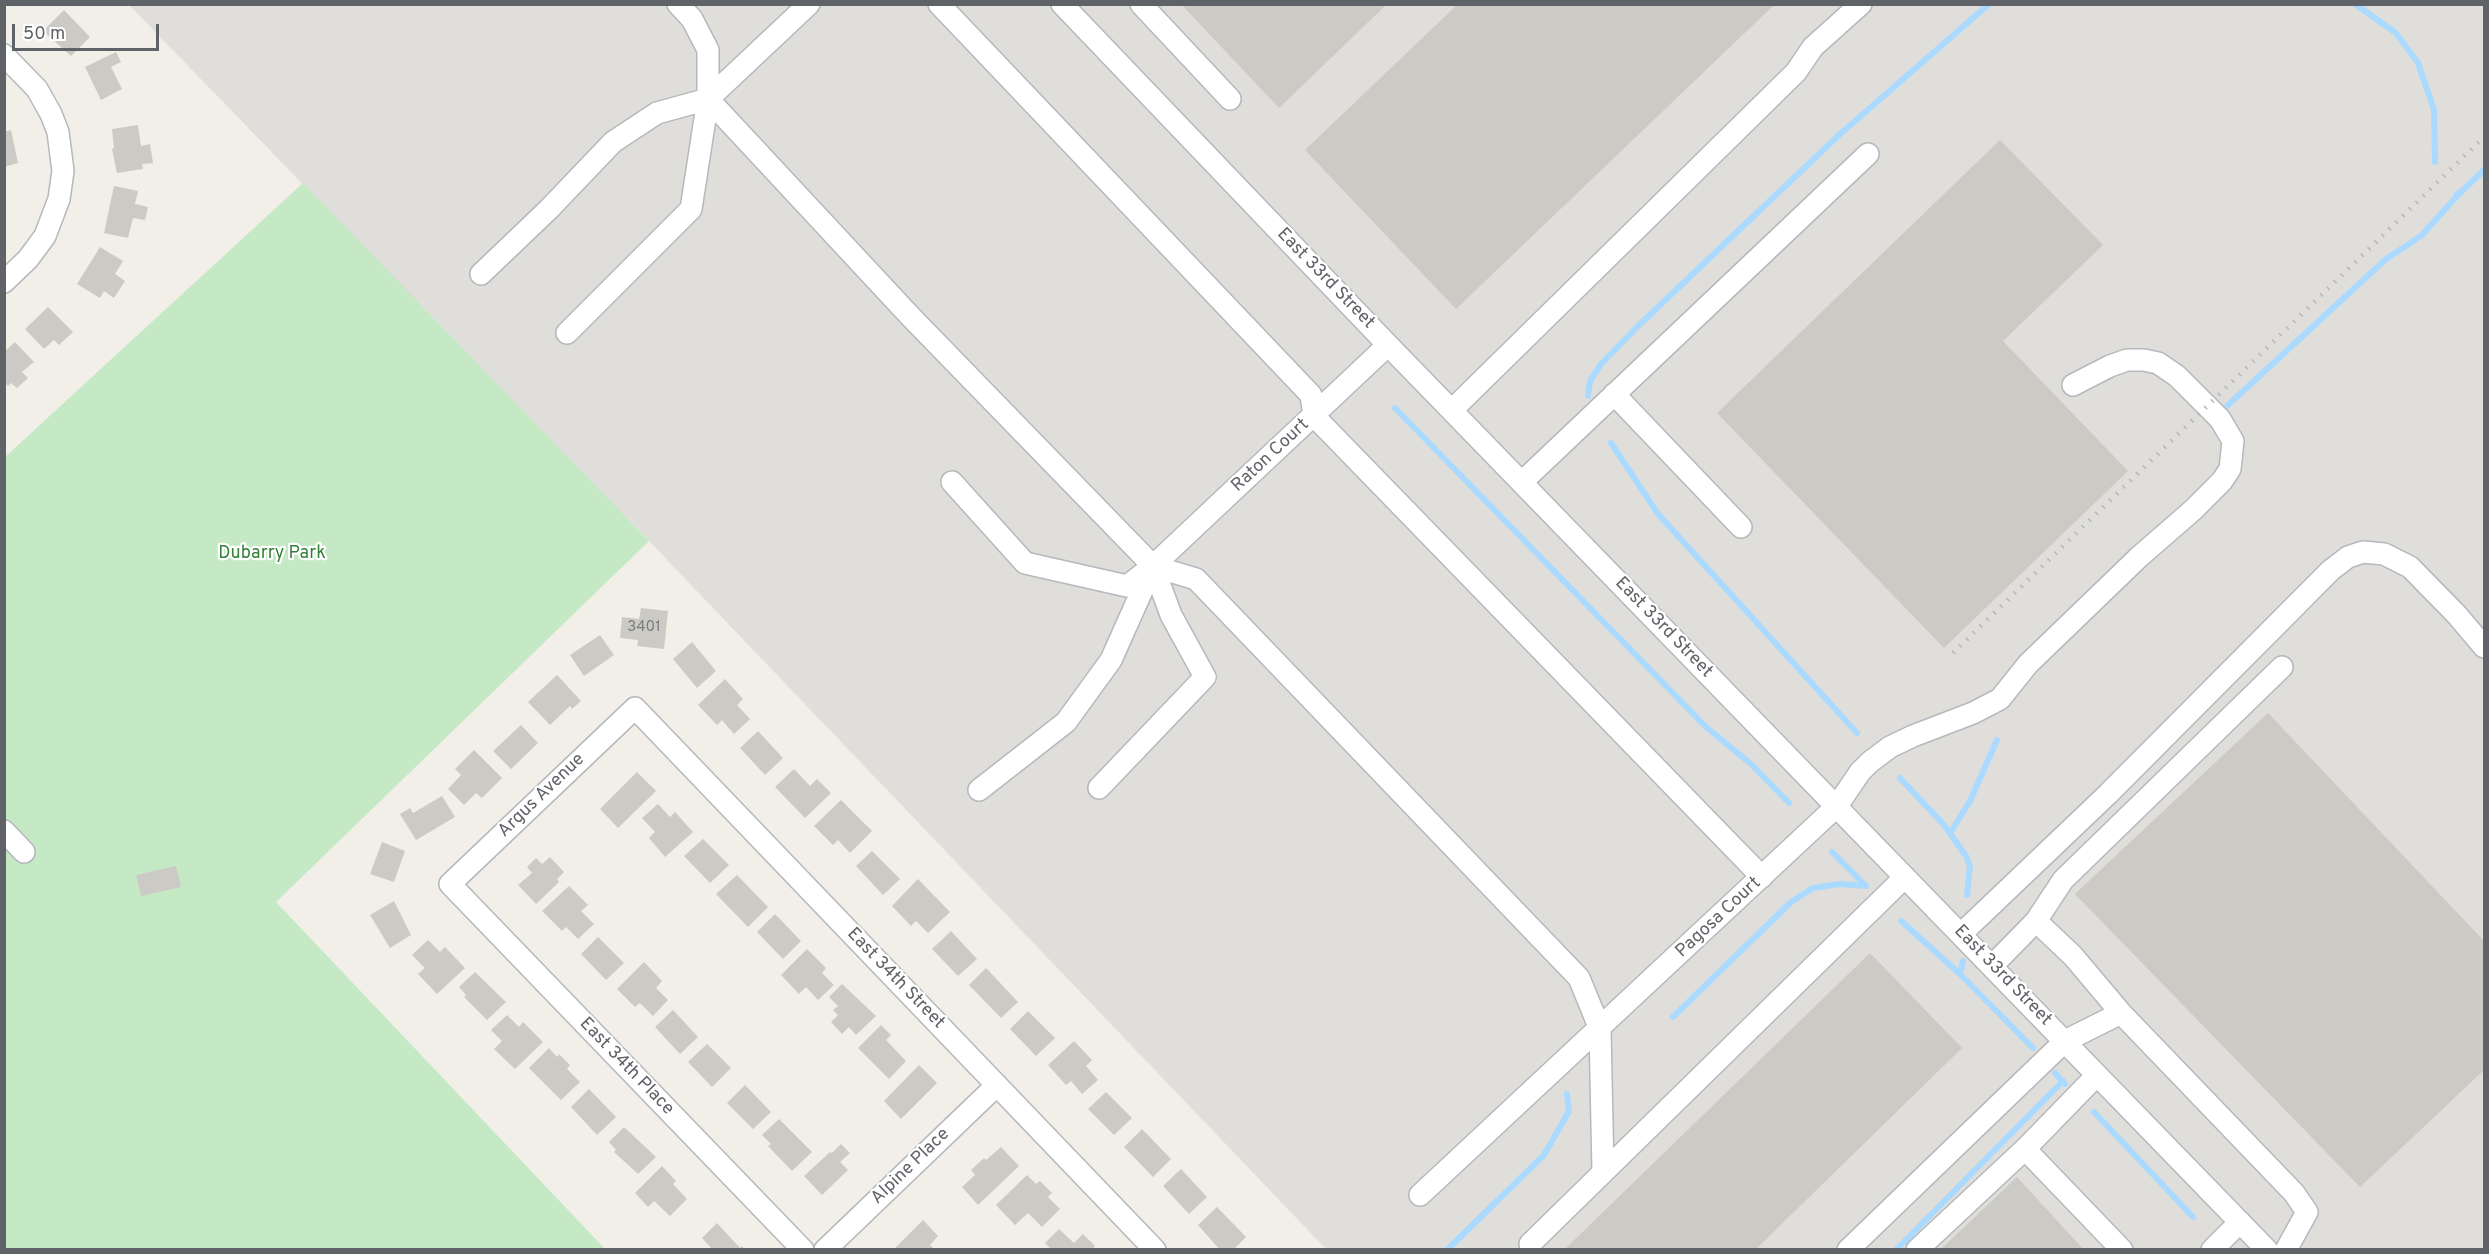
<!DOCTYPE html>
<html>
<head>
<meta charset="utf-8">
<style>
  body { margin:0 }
  #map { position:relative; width:2489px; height:1254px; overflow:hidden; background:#f1efe8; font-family:Overpass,sans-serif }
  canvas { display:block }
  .frame { position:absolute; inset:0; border:6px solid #5f6368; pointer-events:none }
  .scale { position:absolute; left:12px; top:24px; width:147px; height:27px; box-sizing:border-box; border:3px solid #5f6368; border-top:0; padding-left:8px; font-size:18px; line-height:21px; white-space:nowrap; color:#5f6368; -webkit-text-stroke:4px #fff; paint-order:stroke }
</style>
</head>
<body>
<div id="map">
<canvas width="2489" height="1254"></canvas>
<div class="frame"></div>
<div class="scale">50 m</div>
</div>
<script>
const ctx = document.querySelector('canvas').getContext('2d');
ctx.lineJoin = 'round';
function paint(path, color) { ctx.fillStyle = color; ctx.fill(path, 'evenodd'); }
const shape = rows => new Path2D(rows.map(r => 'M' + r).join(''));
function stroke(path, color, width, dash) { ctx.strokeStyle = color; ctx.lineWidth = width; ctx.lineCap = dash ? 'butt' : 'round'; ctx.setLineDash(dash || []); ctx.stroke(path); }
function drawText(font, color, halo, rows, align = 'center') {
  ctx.font = font + ' Overpass,sans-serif'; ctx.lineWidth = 4.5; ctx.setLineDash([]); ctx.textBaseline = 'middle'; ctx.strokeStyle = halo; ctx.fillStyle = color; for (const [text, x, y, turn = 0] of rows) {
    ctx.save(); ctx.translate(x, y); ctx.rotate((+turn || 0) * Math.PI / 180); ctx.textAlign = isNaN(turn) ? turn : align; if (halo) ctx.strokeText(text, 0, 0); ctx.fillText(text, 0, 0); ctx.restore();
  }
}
paint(shape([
  [129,5,2484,5,2484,1249,1326,1249,649,541]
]), '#e0deda');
paint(shape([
  [303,183,649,541,276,902,605,1249,5,1249,5,457]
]), '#c5e8c5');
stroke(shape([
  [2355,4,2396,33,2418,63,2434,110,2435,162],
  [2457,194,2458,195,2484,170],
  [1588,396,1590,381,1601,364,1637,327,1839,135,1989,4],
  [2227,406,2386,259,2421,236,2458,195],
  [1395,408,1706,727,1751,764,1789,803],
  [1611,443,1658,514,1857,733],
  [1900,778,1944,825,1966,856,1970,866,1967,895],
  [1950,833,1970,801,1997,740],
  [1832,852,1866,886],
  [1901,921,1960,974],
  [1963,961,1960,974,2033,1048],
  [1673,1017,1791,902,1813,888,1840,884,1866,886],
  [2055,1073,2065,1084],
  [2094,1112,2193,1217],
  [1447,1250,1544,1155,1569,1111,1567,1094],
  [1896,1250,2063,1081]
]), '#aadaff', 6);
paint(shape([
  [1181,4,1387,4,1279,108],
  [1458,4,1775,4,1456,309,1305,150],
  [64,10,90,37,71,56,43,31],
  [116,52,121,62,111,67,122,89,101,100,85,67],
  [138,125,141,146,150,144,153,163,142,164,143,169,117,173,112,149,114,148,112,129],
  [11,130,18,163,4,167,4,132],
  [2000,140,2103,245,2003,341,2128,471,1944,648,1717,413],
  [114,186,138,191,135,204,148,207,145,220,133,218,128,238,104,233],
  [100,247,123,261,115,274,125,281,114,298,104,291,100,298,77,284],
  [48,307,73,332,59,345,54,340,44,349,25,329],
  [15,342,34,362,22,372,28,378,17,388,11,383,8,386,4,382,4,352],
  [641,608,668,611,664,649,637,646,638,640,620,638,622,617,639,619],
  [600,635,614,655,584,676,570,655],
  [692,642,716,671,697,688,673,659],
  [557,675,581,701,572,709,570,706,550,725,528,702],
  [725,679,743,699,737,705,750,719,734,734,722,720,717,725,698,705],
  [2268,713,2484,941,2484,1070,2360,1187,2075,894],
  [521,725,538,743,511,769,493,751],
  [758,731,783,758,765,775,740,748],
  [474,750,502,778,482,798,476,793,464,805,448,789,461,775,455,769],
  [794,769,810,786,817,779,831,793,805,818,775,787],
  [637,772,656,791,618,828,600,809],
  [442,796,455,817,416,840,400,814,410,808,413,813],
  [841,800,872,831,850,853,838,840,833,845,814,826],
  [658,804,670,817,675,812,693,832,665,857,649,838,655,832,642,818],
  [703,839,729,865,710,883,684,856],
  [382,842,405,851,394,882,370,874],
  [872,851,900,879,883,895,856,866],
  [550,857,564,872,557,879,559,882,536,904,518,885,532,873,527,867,536,858,542,864],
  [176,866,181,887,141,896,136,875],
  [737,875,768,907,748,927,716,894],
  [918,879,950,912,928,933,916,921,911,926,892,906],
  [569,886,588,905,581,911,594,924,578,939,566,927,562,931,542,911],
  [394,901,411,935,390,948,370,915],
  [775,914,801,941,783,959,757,932],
  [951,931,977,959,958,976,932,949],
  [598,937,624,963,606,980,581,954],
  [428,940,440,952,445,947,465,968,437,994,418,974,425,968,412,955],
  [807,949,826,968,822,973,834,985,818,1000,806,987,799,994,781,975],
  [1870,953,1962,1048,1755,1250,1564,1250],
  [644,962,662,981,656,988,668,1000,653,1016,640,1003,635,1007,617,989],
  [986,968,1018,1002,1001,1018,969,985],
  [475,972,506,1002,487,1020,464,997,466,995,459,987],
  [842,984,876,1016,856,1035,849,1027,842,1034,831,1022,838,1015,833,1010,838,1006,829,997],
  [673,1010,698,1037,680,1054,655,1027],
  [1028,1011,1055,1038,1036,1056,1010,1029],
  [507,1015,519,1027,523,1022,543,1042,515,1069,494,1049,502,1041,491,1030],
  [881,1025,891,1035,886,1040,906,1061,889,1079,858,1048],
  [1074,1041,1092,1060,1086,1066,1098,1080,1082,1094,1071,1081,1066,1085,1048,1065],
  [707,1044,731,1068,712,1087,688,1062],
  [549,1048,557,1057,559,1054,570,1065,567,1069,580,1082,561,1100,529,1068],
  [919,1065,937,1083,901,1119,884,1101],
  [745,1085,771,1112,753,1129,727,1103],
  [589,1089,616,1117,597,1135,571,1107],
  [1106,1092,1132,1118,1114,1135,1088,1109],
  [779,1119,812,1152,792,1171,768,1146,771,1144,762,1135],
  [624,1127,656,1157,638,1174,614,1152,616,1150,609,1142],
  [1142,1129,1171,1159,1153,1177,1124,1147],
  [841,1144,850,1153,840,1162,848,1170,822,1195,804,1176,830,1152,832,1153],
  [1001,1147,1019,1166,978,1205,962,1187,975,1175,971,1170,984,1158,986,1160],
  [662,1166,676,1181,673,1184,687,1199,670,1216,654,1201,648,1207,635,1193],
  [1181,1169,1207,1197,1189,1214,1163,1186],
  [1027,1175,1036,1184,1040,1181,1052,1193,1048,1197,1060,1209,1042,1227,1028,1213,1015,1225,996,1205],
  [2017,1177,2084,1250,1940,1250],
  [1217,1207,1246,1237,1233,1250,1220,1250,1198,1225],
  [923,1220,938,1236,930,1245,933,1248,931,1250,893,1250],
  [717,1223,740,1248,742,1246,745,1250,713,1250,702,1238],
  [1059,1229,1074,1243,1083,1234,1095,1246,1092,1250,1052,1250,1045,1243]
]), '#cccac5');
const minor = shape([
  [939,4,1311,395,1314,416,1762,877],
  [1062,4,1388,345,2267,1250],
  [1141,4,1230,99],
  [4,55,37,89,51,114,58,132,63,171,59,199,45,236,28,259,4,282],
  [708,99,910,316,1153,566,1127,586,1025,563,952,482],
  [481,274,549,209,613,142,657,113,708,99,809,4],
  [567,333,691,209,708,99,708,50,692,19,678,4],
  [1614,394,1741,527],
  [1452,410,1796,72,1813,47,1861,4],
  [1522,482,1868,154],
  [1153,566,1196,579,1579,978,1600,1029,1603,1172],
  [1099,788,1205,677,1171,615,1153,566],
  [979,790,1066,722,1111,660,1153,566,1388,345],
  [4,831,24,852],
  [2036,921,2063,880,2282,667],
  [1961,934,2108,794,2331,570,2348,557,2363,552,2384,554,2410,567,2457,615,2484,647],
  [1992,966,2036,921,2073,956,2121,1013,2294,1193,2307,1212,2286,1250],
  [2025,1149,2122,1250],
  [1420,1195,1837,806,1860,772,1870,762,1890,747,1913,736,1973,713,2000,699,2028,664,2139,557,2193,510,2222,481,2230,469,2233,441,2220,419,2177,376,2158,363,2144,360,2127,360,2110,366,2073,385],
  [1530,1244,1905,877],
  [803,1250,450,884,635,708,1155,1250],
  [825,1250,997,1085],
  [1848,1250,2065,1041,2121,1013],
  [1917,1250,2025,1149,2097,1075],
  [2212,1250,2240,1222]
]);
stroke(minor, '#b5b8bc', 24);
stroke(minor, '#fff', 21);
stroke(shape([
  [1953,653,2484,137]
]), '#b6b7b8', 4.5, [1.5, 8]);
drawText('15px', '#7a7d7f', null, [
  ["3401",644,628]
]);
drawText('18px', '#5f6368', '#fff', [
  ["East 33rd Street",1325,279,46],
  ["Raton Court",1271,456,-43],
  ["East 33rd Street",1663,628,46],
  ["Argus Avenue",542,796,-44],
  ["Pagosa Court",1719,918,-43],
  ["East 33rd Street",2002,976,46],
  ["East 34th Street",895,979,46],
  ["East 34th Place",626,1067,46],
  ["Alpine Place",911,1167,-44]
]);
drawText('18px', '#348238', '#fff', [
  ["Dubarry Park",272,554]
]);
</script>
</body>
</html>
